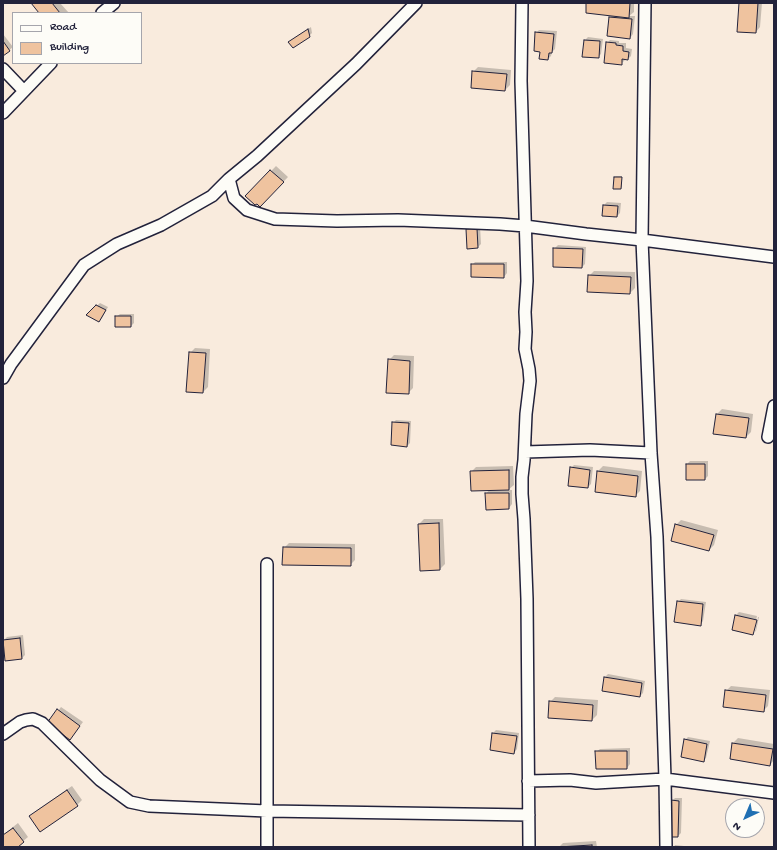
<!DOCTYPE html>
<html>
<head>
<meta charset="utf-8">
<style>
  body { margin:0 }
  #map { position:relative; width:777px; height:850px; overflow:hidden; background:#f9ebdd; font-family:"Gochi Hand",sans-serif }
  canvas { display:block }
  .frame { position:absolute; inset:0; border:4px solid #22223b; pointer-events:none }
  .legend { position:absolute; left:12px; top:12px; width:130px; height:52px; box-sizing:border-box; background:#fdfcf7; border:1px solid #a5a5ac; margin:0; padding:5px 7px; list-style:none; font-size:12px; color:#22223b }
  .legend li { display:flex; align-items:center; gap:8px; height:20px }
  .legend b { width:20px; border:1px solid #a5a5ac }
  .north { position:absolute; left:725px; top:798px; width:40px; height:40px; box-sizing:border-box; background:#fdfcf7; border:1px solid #a5a5ac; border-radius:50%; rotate:224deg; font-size:11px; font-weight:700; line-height:16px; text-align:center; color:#22223b }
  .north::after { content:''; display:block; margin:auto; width:14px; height:18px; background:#1f6fb2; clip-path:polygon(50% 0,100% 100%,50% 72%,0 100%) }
</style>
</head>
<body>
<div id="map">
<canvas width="777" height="850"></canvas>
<div class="frame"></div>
<ul class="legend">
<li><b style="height:5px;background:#fdfcf7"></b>Road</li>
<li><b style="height:11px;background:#efc39f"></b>Building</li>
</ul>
<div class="north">N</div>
</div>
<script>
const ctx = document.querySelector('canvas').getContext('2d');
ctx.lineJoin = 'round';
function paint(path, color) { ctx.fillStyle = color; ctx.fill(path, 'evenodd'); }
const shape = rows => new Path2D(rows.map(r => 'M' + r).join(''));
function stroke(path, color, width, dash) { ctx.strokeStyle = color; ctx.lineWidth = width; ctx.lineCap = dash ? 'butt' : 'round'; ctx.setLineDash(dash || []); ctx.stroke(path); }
paint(shape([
  [32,3,60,3,69,13,40,13],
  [587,3,634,3,634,12,629,16,635,16,633,34,630,38,610,17,613,15],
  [740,3,762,3,760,27,756,32],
  [311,27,312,33,309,36,290,42,293,39],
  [539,30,557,31,555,49,552,52,551,56,548,59,541,51,536,33],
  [3,34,13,47,3,55],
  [588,37,603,39,601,54,598,57,585,40],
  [610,40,619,41,619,43,626,43,626,48,632,49,631,56,628,59,625,58,625,60,621,64,607,43],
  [478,67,511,70,510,85,505,90,473,72],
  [276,166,288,177,260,206,247,196],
  [616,176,622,176,622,187,621,188,614,177],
  [607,202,621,203,620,213,617,216,604,205],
  [470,226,480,226,481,244,478,247,467,229],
  [558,245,586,247,585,264,582,267,554,249],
  [475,262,507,262,507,273,504,277,472,265],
  [594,271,635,272,635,288,630,293,589,276],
  [100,303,108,307,102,318,99,321,88,314],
  [120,314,134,314,134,323,131,326,116,317],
  [195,348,210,349,208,387,203,392,187,391,190,353],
  [394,355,414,356,413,388,408,393,389,360],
  [722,409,753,414,751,432,746,437,717,414],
  [396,420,411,421,410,443,407,446,393,423],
  [690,461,708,461,708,476,705,479,687,464],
  [574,465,593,467,591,484,588,487,571,468],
  [513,466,514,485,508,490,512,490,512,504,509,508,486,494,489,490,471,472,476,467],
  [603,466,642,471,640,491,635,496,598,471],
  [424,519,443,519,445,564,440,569,419,524],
  [681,520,718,530,714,545,709,550,676,525],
  [289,543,355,544,355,560,350,565,284,548],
  [681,599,706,602,703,621,700,625,678,602],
  [739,612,757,616,753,632,755,632,758,617,759,617,756,631,752,634,733,629,736,615],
  [23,635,25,655,22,658,4,640,7,637],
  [608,674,645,681,643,693,640,696,605,677],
  [731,686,770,690,768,706,763,711,726,691],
  [555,697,598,700,597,715,592,720,550,702],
  [61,707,83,722,70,739,49,723],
  [496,730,519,733,517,749,514,753,493,733],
  [688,737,710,741,706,758,703,761,685,740],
  [738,738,774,744,774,760,770,765,731,758,733,743],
  [630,748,630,764,627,768,596,752,600,749],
  [72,786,82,800,77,805,31,816,36,811],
  [675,798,682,798,681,833,678,836,672,801],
  [18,823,28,837,16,847,3,847,3,835],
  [596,841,597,847,559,847,563,843],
  [675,845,684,846,684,847,674,847]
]), '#0003');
const building = shape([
  [31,3,52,3,60,13,39,13,31,3],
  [586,3,630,3,629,18,586,13,586,3],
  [739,3,758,3,756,33,737,32,739,3],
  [609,17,632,19,630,39,607,36,609,17],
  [308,29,310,37,293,48,288,42,308,29],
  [535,32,554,34,552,53,549,53,548,60,539,59,540,52,534,51,535,32],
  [584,40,600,41,599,58,582,57,584,40],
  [3,41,10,51,3,56,3,41],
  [606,42,616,43,616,45,623,46,623,51,629,52,628,60,622,59,622,65,604,63,606,42],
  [472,71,507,74,505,91,471,88,472,71],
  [270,170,284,182,260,207,257,204,255,205,245,196,270,170],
  [614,177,622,177,621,189,613,189,614,177],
  [603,205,618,206,617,217,602,216,603,205],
  [477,228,478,248,467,249,466,229,477,228],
  [553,248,583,249,582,268,553,267,553,248],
  [471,264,504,264,504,278,471,277,471,264],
  [588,275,631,277,630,294,587,292,588,275],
  [96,305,106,310,99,322,86,315,96,305],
  [115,316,131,316,131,327,115,327,115,316],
  [189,352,206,353,203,393,186,392,189,352],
  [388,359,410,361,409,394,386,393,388,359],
  [716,414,749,418,746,438,713,434,716,414],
  [392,422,409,423,407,447,391,445,392,422],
  [686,464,705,464,705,480,686,480,686,464],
  [570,467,590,470,588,488,568,486,570,467],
  [509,470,509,490,471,491,470,471,509,470],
  [597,471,638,476,636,497,595,492,597,471],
  [485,493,509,493,509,509,486,510,485,493],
  [439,523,440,570,420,571,418,524,439,523],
  [675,524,714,535,709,551,671,541,675,524],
  [283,547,351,548,351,566,282,565,283,547],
  [677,601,703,604,701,626,674,622,677,601],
  [735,615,757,620,753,635,732,630,735,615],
  [20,638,22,659,5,661,3,640,20,638],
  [604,677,642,683,640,697,602,691,604,677],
  [725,690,766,695,764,712,723,707,725,690],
  [549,701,593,705,592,721,548,718,549,701],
  [57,709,80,726,70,740,47,723,57,709],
  [492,733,517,736,514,754,490,750,492,733],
  [684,739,707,744,704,762,681,757,684,739],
  [732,743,773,749,770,766,730,759,732,743],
  [595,751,627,751,627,769,596,769,595,751],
  [67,790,78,806,40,832,29,816,67,790],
  [671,800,679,801,678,837,670,837,671,800],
  [13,828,24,842,18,847,3,847,3,835,13,828],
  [592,845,592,847,558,847,592,845]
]);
paint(building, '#efc39f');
stroke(building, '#22223b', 1);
const street = shape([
  [522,3,521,81,527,281,525,312,526,332,525,349,529,369,530,381,526,414,524,460,522,477,522,494,524,519,527,599,529,847],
  [645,3,642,240,651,453,657,537,665,779,666,847],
  [102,13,114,3],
  [3,69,24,91],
  [3,113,51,63],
  [229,179,257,156,356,64,416,3],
  [3,378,11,364,84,265,117,244,161,225,212,196,229,179,234,198,247,210,275,219,337,221,398,220,500,224,525,226,586,234,642,240,774,257],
  [768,437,774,406],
  [525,452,590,450,651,453],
  [3,734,20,722,26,720,33,719,42,723,100,780,130,802,149,806,267,811,529,815],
  [528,781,570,780,596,783,665,779,774,793],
  [267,847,267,564]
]);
stroke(street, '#22223b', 14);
stroke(street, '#fdfcf7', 11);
</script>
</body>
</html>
